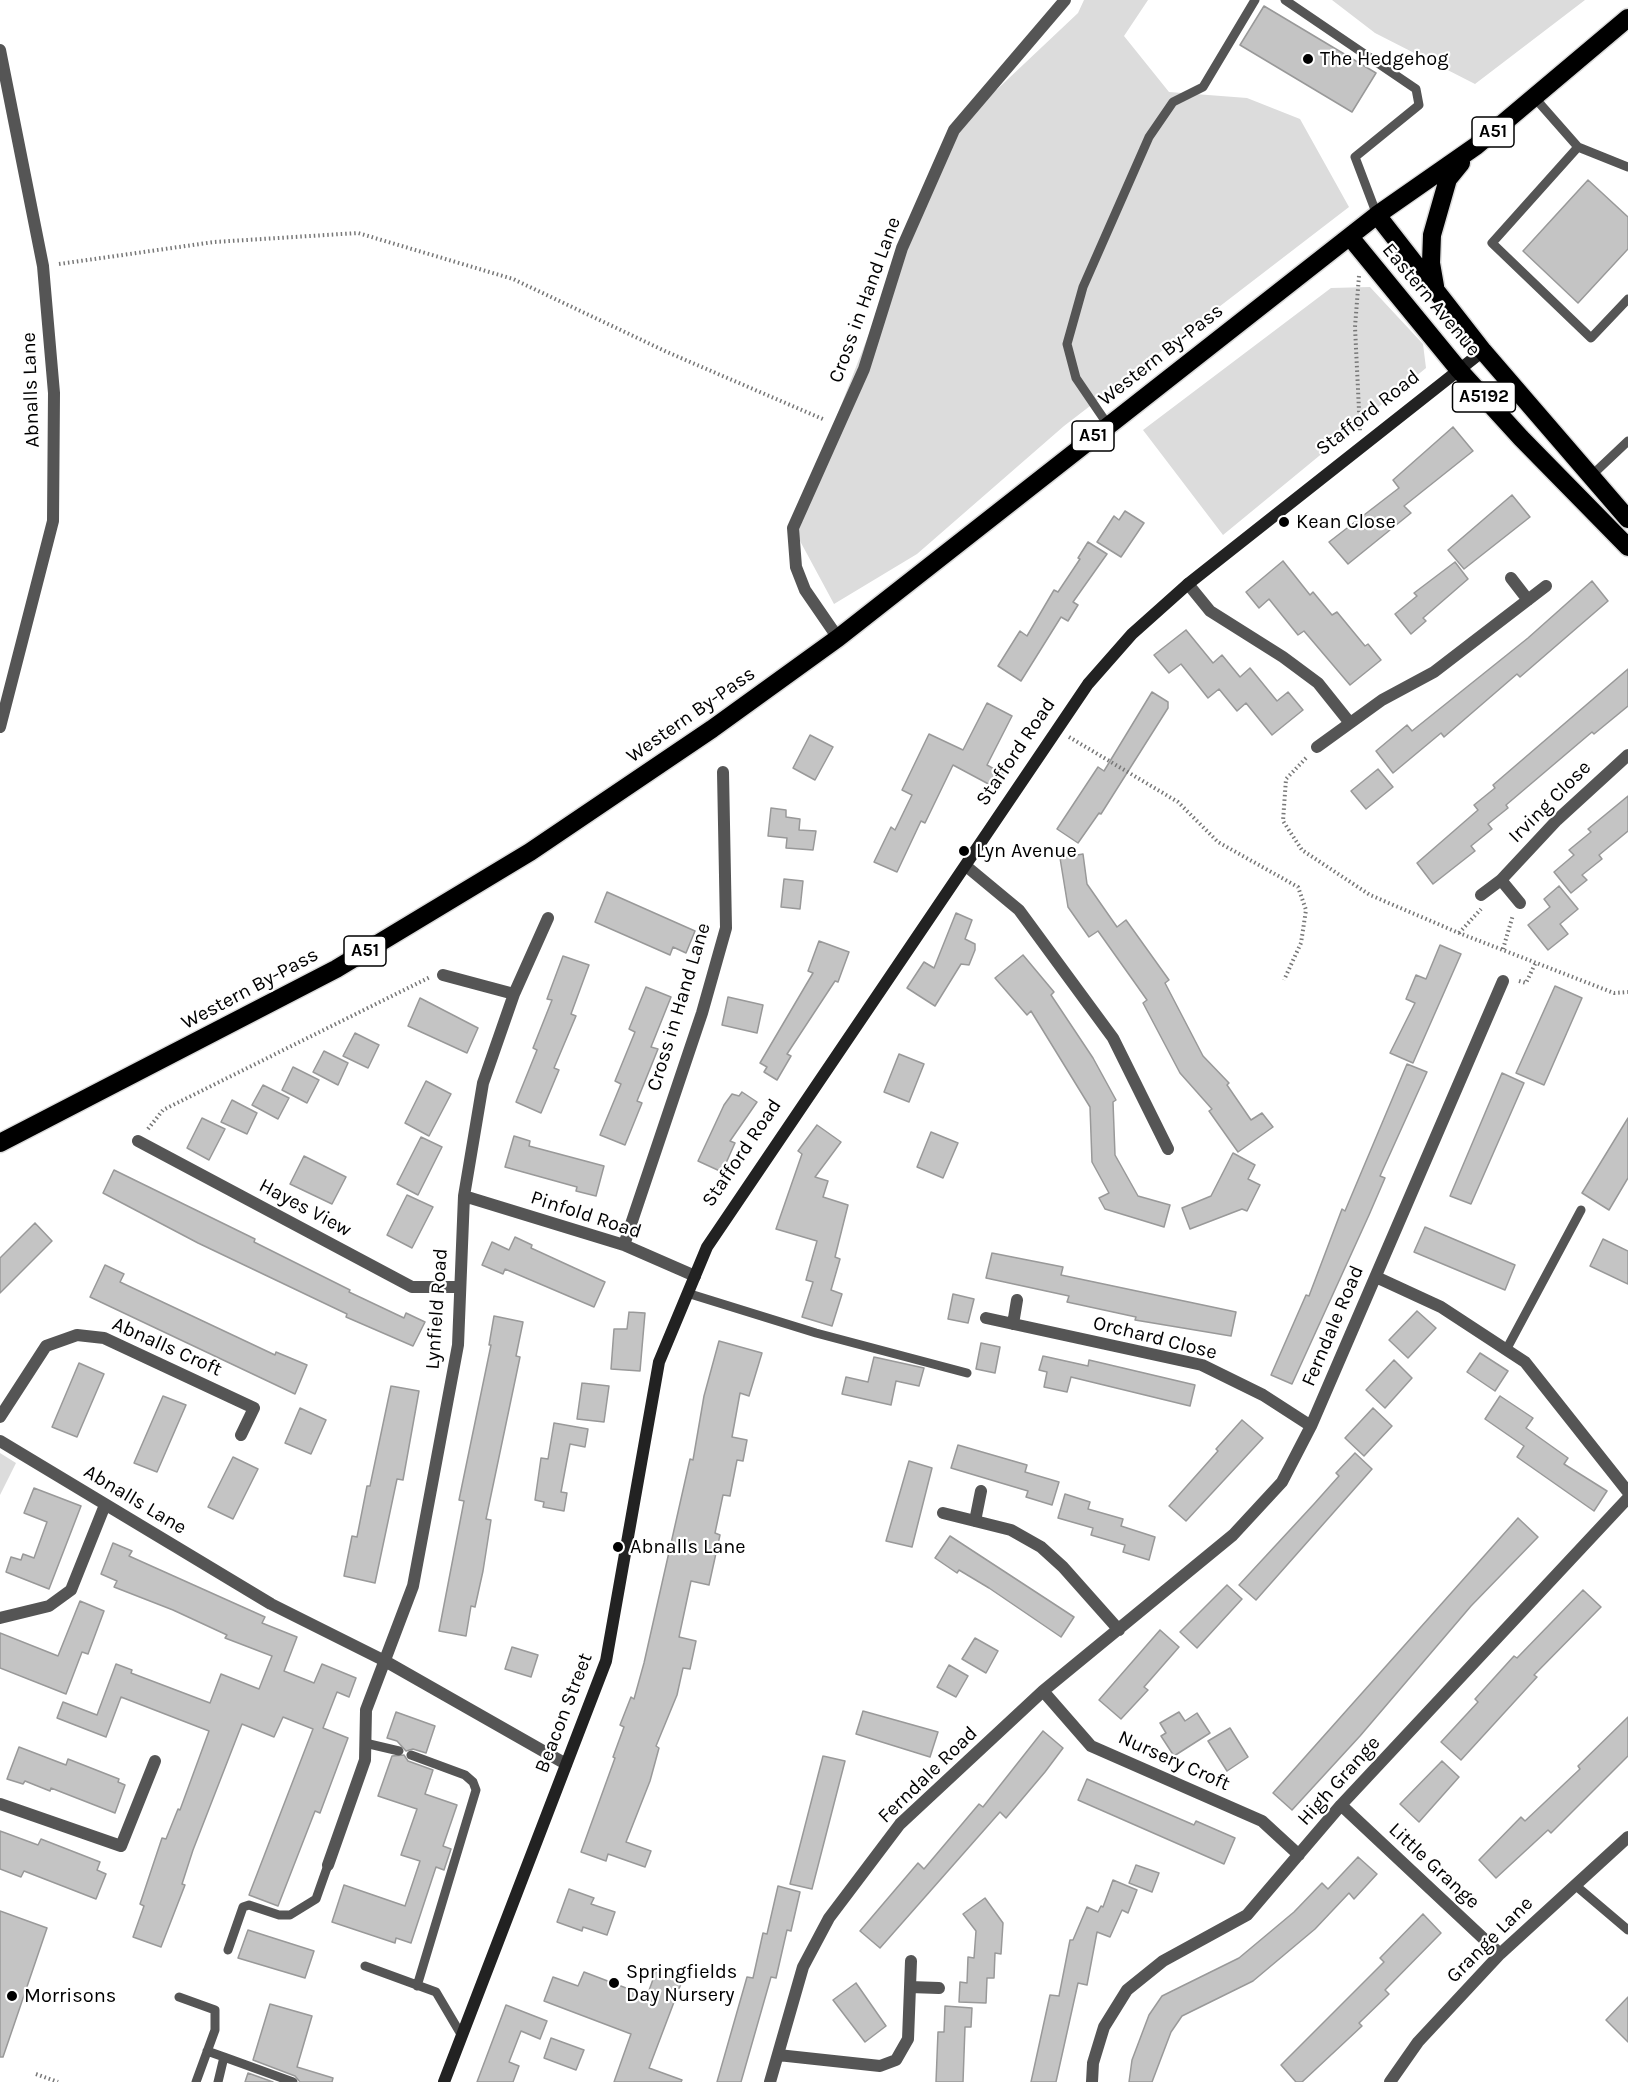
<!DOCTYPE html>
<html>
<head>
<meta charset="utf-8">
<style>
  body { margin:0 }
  canvas { display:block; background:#fff }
</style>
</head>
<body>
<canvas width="1628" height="2082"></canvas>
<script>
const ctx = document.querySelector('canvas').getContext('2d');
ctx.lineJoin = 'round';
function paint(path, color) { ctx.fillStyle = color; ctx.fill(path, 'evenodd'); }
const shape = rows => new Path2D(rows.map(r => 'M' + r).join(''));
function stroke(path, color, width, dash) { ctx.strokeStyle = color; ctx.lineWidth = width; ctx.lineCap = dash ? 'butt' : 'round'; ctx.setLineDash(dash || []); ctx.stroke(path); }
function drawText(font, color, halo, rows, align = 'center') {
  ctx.font = font + ' Karla,sans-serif'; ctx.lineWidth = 4.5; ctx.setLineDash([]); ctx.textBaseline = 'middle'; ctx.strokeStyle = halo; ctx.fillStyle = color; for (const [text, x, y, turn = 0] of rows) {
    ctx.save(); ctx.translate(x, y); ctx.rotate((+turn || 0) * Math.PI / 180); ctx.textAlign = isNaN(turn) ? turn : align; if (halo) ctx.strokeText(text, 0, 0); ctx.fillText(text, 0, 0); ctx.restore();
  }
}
paint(shape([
  [1084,0,1148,0,1124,36,1169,92,1247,98,1300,119,1349,207,1064,426,917,554,834,604,793,528,908,234,954,130,1078,13],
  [1332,0,1585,0,1475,84,1375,33],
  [1370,287,1423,344,1426,368,1223,535,1143,430,1331,288],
  [0,1453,16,1463,0,1495]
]), '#dcdcdc');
const building = shape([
  [1264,6,1376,73,1352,112,1240,45,1264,6],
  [1588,180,1628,217,1628,249,1578,303,1523,251,1588,180],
  [1453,427,1473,451,1404,506,1411,513,1348,564,1329,542,1399,488,1393,480,1453,427],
  [1512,495,1530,517,1464,569,1448,550,1512,495],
  [1125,511,1144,523,1121,557,1097,542,1114,516,1119,520,1125,511],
  [1088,542,1107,554,1073,602,1078,605,1068,621,1061,617,1021,681,998,666,1020,631,1027,636,1054,590,1058,592,1080,559,1078,558,1088,542],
  [1283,561,1310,595,1313,592,1332,615,1337,612,1365,646,1368,644,1381,660,1350,685,1304,631,1298,635,1269,599,1259,608,1246,592,1283,561],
  [1455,562,1468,579,1423,618,1426,621,1411,634,1395,614,1417,596,1414,593,1455,562],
  [1592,581,1608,601,1520,677,1517,674,1444,737,1441,733,1393,773,1376,751,1407,725,1412,731,1528,638,1592,581],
  [1186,630,1213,663,1222,655,1240,677,1250,668,1277,701,1288,692,1303,710,1272,735,1246,703,1237,711,1219,689,1208,698,1181,664,1169,673,1154,655,1186,630],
  [1628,669,1628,706,1594,734,1592,732,1506,805,1508,808,1488,824,1492,829,1471,846,1475,851,1433,884,1417,863,1478,810,1474,805,1495,788,1493,785,1628,669],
  [1152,692,1168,702,1168,708,1101,814,1099,813,1078,843,1057,829,1098,767,1104,771,1152,692],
  [987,703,1012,716,987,765,1003,774,996,788,953,765,925,823,921,821,897,872,874,862,891,827,895,830,912,795,902,790,929,734,963,750,987,703],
  [810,735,833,747,815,780,793,768,810,735],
  [1378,769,1393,787,1366,809,1351,791,1378,769],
  [1628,796,1628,831,1599,855,1602,859,1582,875,1587,880,1571,893,1554,872,1574,855,1569,850,1591,832,1588,829,1628,796],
  [771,808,786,810,786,817,800,819,799,830,816,831,813,850,786,848,787,838,768,836,771,808],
  [1083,854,1087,884,1117,927,1126,920,1169,980,1165,983,1203,1056,1229,1083,1227,1085,1251,1120,1262,1113,1273,1127,1238,1152,1209,1111,1212,1109,1180,1073,1143,1003,1147,1000,1135,983,1098,931,1089,937,1068,907,1060,858,1083,854],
  [784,879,803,881,800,909,781,907,784,879],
  [1559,886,1578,909,1560,924,1568,934,1548,950,1528,925,1550,907,1544,899,1559,886],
  [607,892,695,931,686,953,673,947,670,955,595,922,607,892],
  [956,913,972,920,965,939,975,944,975,950,969,965,961,964,935,1006,907,988,924,962,934,968,956,913],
  [819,941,849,952,838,982,835,981,787,1054,791,1056,777,1080,764,1072,767,1067,760,1063,813,973,808,971,819,941],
  [1440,945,1461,954,1413,1063,1390,1053,1415,1003,1406,999,1416,975,1426,979,1440,945],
  [1023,955,1054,992,1051,995,1093,1058,1116,1100,1113,1102,1115,1155,1138,1196,1170,1205,1164,1227,1105,1209,1099,1198,1109,1193,1092,1162,1090,1107,1031,1011,1027,1015,995,978,1023,955],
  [563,956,589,965,571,1014,576,1016,554,1068,559,1070,541,1113,516,1102,537,1050,533,1048,552,1000,547,999,563,956],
  [1555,986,1582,998,1544,1085,1516,1073,1555,986],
  [646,987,671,997,651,1047,658,1049,637,1101,642,1103,625,1145,600,1135,621,1084,615,1081,635,1032,629,1029,646,987],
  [728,997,763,1005,757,1033,722,1025,728,997],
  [420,998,478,1028,467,1053,408,1026,420,998],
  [355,1033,379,1045,368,1068,343,1056,355,1033],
  [324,1051,348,1063,338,1085,313,1072,324,1051],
  [899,1054,924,1064,909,1102,884,1092,899,1054],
  [1407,1064,1427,1072,1380,1176,1385,1178,1369,1215,1292,1384,1271,1375,1306,1295,1309,1296,1342,1209,1345,1211,1407,1064],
  [293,1067,319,1080,307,1103,282,1090,293,1067],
  [1502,1073,1524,1083,1471,1204,1450,1196,1502,1073],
  [426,1081,451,1094,429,1136,405,1123,426,1081],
  [263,1085,289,1098,278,1119,252,1105,263,1085],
  [742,1092,757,1102,730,1141,735,1143,722,1172,698,1161,724,1105,732,1094,739,1096,742,1092],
  [232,1100,257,1113,247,1134,221,1122,232,1100],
  [202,1118,225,1129,209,1160,187,1148,202,1118],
  [1628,1118,1628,1178,1609,1210,1582,1193,1628,1118],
  [817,1125,841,1142,815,1177,828,1181,823,1197,848,1205,835,1257,840,1259,831,1290,842,1294,832,1326,802,1317,813,1282,806,1280,817,1241,776,1229,802,1154,798,1151,817,1125],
  [931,1132,958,1143,943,1178,917,1167,931,1132],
  [514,1136,530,1141,529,1146,604,1166,596,1196,576,1191,577,1187,505,1167,514,1136],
  [421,1137,442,1147,418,1195,397,1184,421,1137],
  [1233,1153,1255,1165,1248,1179,1260,1185,1247,1211,1242,1209,1190,1229,1182,1208,1211,1196,1233,1153],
  [304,1156,346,1177,332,1204,290,1184,304,1156],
  [114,1170,255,1239,254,1242,350,1290,349,1292,404,1318,406,1313,425,1322,413,1346,346,1317,347,1314,198,1243,103,1193,114,1170],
  [407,1195,433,1207,412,1248,387,1235,407,1195],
  [35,1223,52,1241,0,1293,0,1258,35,1223],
  [1425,1227,1515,1265,1505,1290,1414,1252,1425,1227],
  [515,1237,532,1245,531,1248,605,1282,594,1307,505,1269,503,1274,482,1265,492,1242,509,1250,515,1237],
  [1603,1239,1628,1251,1628,1284,1590,1266,1603,1239],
  [992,1253,1063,1267,1061,1275,1236,1312,1231,1336,1135,1320,1136,1317,1067,1302,1069,1296,986,1278,992,1253],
  [105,1265,124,1274,120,1282,275,1355,276,1352,307,1365,295,1394,90,1297,105,1265],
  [953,1294,974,1299,968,1323,948,1319,953,1294],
  [1417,1311,1436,1328,1408,1358,1389,1340,1417,1311],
  [629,1312,645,1313,640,1371,611,1369,614,1329,627,1329,629,1312],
  [494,1316,523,1322,516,1356,520,1357,486,1519,491,1520,483,1571,475,1607,471,1606,466,1636,439,1631,464,1501,459,1500,491,1345,489,1345,494,1316],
  [719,1341,762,1353,749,1396,740,1393,732,1437,747,1440,743,1461,737,1460,730,1496,723,1495,715,1533,720,1535,709,1585,691,1581,679,1637,696,1641,690,1669,683,1668,677,1695,656,1746,659,1748,650,1781,626,1842,651,1851,645,1867,608,1854,606,1861,581,1852,615,1758,613,1757,624,1727,620,1725,631,1697,634,1699,644,1663,690,1459,693,1460,704,1396,719,1341],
  [981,1343,1000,1347,995,1373,976,1369,981,1343],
  [1480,1353,1508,1371,1495,1391,1467,1372,1480,1353],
  [1043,1356,1088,1366,1089,1360,1195,1385,1190,1406,1071,1377,1067,1392,1044,1387,1047,1372,1039,1370,1043,1356],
  [874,1357,924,1368,919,1386,896,1381,891,1405,842,1394,846,1377,868,1382,874,1357],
  [1394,1360,1412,1378,1385,1408,1366,1390,1394,1360],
  [79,1363,104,1374,77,1437,52,1427,79,1363],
  [582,1383,609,1386,604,1422,577,1419,582,1383],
  [391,1386,419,1391,403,1480,397,1479,375,1583,344,1576,352,1536,357,1537,367,1486,370,1486,391,1386],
  [163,1396,186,1405,157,1472,134,1463,163,1396],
  [1500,1396,1533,1418,1526,1428,1568,1458,1564,1464,1607,1491,1594,1511,1517,1457,1524,1446,1485,1419,1500,1396],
  [300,1408,326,1420,311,1454,285,1443,300,1408],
  [1373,1408,1392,1426,1364,1456,1345,1438,1373,1408],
  [1242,1420,1263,1438,1186,1521,1169,1506,1218,1451,1216,1449,1242,1420],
  [554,1423,588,1429,585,1447,570,1444,561,1492,567,1493,564,1511,543,1507,544,1502,535,1500,541,1458,548,1459,554,1423],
  [958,1445,1027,1465,1025,1472,1059,1482,1052,1505,1026,1497,1028,1491,951,1468,958,1445],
  [1355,1453,1372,1469,1256,1600,1239,1585,1314,1504,1339,1476,1336,1473,1355,1453],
  [233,1457,258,1469,233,1519,208,1507,233,1457],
  [909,1461,932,1468,912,1547,886,1541,909,1461],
  [34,1488,81,1506,49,1589,6,1572,11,1557,21,1560,23,1554,34,1558,47,1522,24,1513,34,1488],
  [1065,1494,1090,1502,1088,1509,1123,1519,1121,1526,1155,1537,1149,1560,1123,1552,1125,1545,1091,1535,1093,1528,1058,1518,1065,1494],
  [1518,1518,1538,1537,1471,1606,1360,1736,1292,1810,1273,1793,1518,1518],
  [950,1536,1074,1617,1061,1637,989,1588,959,1570,957,1573,935,1558,950,1536],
  [113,1543,132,1551,129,1556,265,1617,262,1623,297,1637,284,1671,314,1683,322,1664,356,1678,349,1697,337,1692,323,1728,348,1738,320,1813,315,1811,278,1906,249,1895,313,1729,283,1717,274,1737,242,1724,193,1850,182,1884,185,1885,161,1947,133,1937,144,1906,140,1904,162,1838,166,1839,178,1809,180,1810,209,1731,121,1697,106,1737,57,1718,63,1702,97,1715,116,1664,132,1670,131,1673,210,1703,221,1674,259,1689,272,1656,225,1638,227,1635,173,1610,114,1587,117,1581,101,1574,113,1543],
  [1227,1585,1242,1599,1197,1648,1180,1632,1227,1585],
  [1583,1590,1601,1607,1534,1675,1537,1677,1461,1760,1441,1742,1478,1702,1475,1699,1514,1656,1517,1658,1583,1590],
  [80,1601,104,1611,88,1654,82,1652,66,1694,0,1668,0,1633,58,1656,80,1601],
  [1160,1630,1179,1647,1144,1687,1148,1690,1121,1719,1099,1700,1160,1630],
  [975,1638,998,1651,986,1673,962,1659,975,1638],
  [512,1647,538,1655,531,1677,505,1669,512,1647],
  [949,1665,968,1676,956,1697,937,1687,949,1665],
  [863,1711,938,1732,930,1757,856,1734,863,1711],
  [396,1712,435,1726,426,1753,413,1749,406,1751,397,1741,387,1738,396,1712],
  [1179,1712,1185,1721,1197,1713,1210,1733,1174,1756,1161,1736,1166,1733,1160,1723,1179,1712],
  [1628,1717,1628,1756,1551,1833,1548,1830,1496,1878,1479,1860,1521,1817,1525,1821,1580,1769,1578,1766,1628,1717],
  [1230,1728,1248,1757,1227,1771,1208,1741,1230,1728],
  [1043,1731,1063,1748,1045,1772,1006,1818,1000,1812,880,1948,860,1931,918,1863,924,1869,979,1804,983,1807,1043,1731],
  [19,1747,66,1765,68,1759,119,1779,118,1782,125,1785,115,1813,51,1788,50,1791,25,1781,23,1784,7,1779,19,1747],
  [404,1755,408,1761,433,1770,425,1794,457,1805,443,1846,451,1849,444,1870,436,1867,411,1943,396,1938,395,1943,332,1922,344,1885,405,1906,420,1861,401,1855,417,1809,378,1796,392,1756,404,1755],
  [823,1756,845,1761,812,1889,790,1884,823,1756],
  [1442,1761,1459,1777,1419,1822,1400,1804,1442,1761],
  [1087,1779,1194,1825,1196,1821,1235,1838,1224,1864,1078,1800,1087,1779],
  [0,1831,38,1845,41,1839,100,1862,97,1870,106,1874,96,1899,24,1871,21,1877,0,1869,0,1831],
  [1358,1857,1377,1874,1354,1899,1349,1893,1315,1929,1253,1981,1182,2016,1171,2032,1152,2082,1129,2082,1132,2060,1149,2015,1162,1996,1239,1958,1294,1912,1322,1883,1328,1889,1358,1857],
  [1136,1865,1159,1873,1152,1892,1129,1883,1136,1865],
  [1113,1880,1137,1890,1128,1913,1122,1910,1110,1937,1097,1932,1087,1985,1078,1983,1056,2082,1031,2082,1050,1995,1059,1996,1070,1940,1073,1940,1087,1907,1098,1912,1101,1906,1103,1907,1113,1880],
  [778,1886,800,1892,791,1931,787,1930,776,1978,771,1977,741,2082,717,2082,747,1977,753,1978,763,1933,767,1934,778,1886],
  [569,1889,594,1898,591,1904,615,1912,607,1935,583,1927,582,1931,557,1922,569,1889],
  [985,1898,1003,1923,1001,1954,995,1953,994,1978,987,1978,986,2003,959,2002,960,1982,967,1983,968,1957,974,1958,976,1931,963,1914,985,1898],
  [0,1911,47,1928,3,2057,0,2057,0,1911],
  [1423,1914,1441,1933,1385,1990,1389,1994,1359,2023,1362,2026,1302,2082,1296,2082,1281,2065,1384,1962,1380,1958,1423,1914],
  [248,1930,314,1951,305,1978,238,1958,248,1930],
  [656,1971,682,1981,649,2068,682,2080,681,2082,614,2082,631,2034,544,2001,553,1977,578,1986,584,1972,647,1996,656,1971],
  [856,1983,886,2026,865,2042,833,2000,856,1983],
  [1628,1997,1628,2042,1606,2020,1628,1997],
  [270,2004,312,2016,297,2067,333,2078,332,2082,300,2082,295,2076,253,2060,270,2004],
  [506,2005,547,2021,540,2039,521,2031,509,2062,519,2066,513,2082,477,2082,506,2005],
  [945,2006,972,2008,971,2027,965,2027,963,2082,936,2082,938,2032,944,2032,945,2006],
  [551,2038,584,2050,576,2070,544,2058,551,2038],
  [248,2073,273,2082,245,2082,248,2073]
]);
paint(building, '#c4c4c4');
stroke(building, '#999', 1.5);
const highway = shape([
  [1377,215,1483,351,1628,519],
  [1350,237,1459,370,1521,438,1628,547],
  [1435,286,1431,263,1432,235,1448,179,1461,163],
  [0,1143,336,969,530,852,712,729,838,638,1377,215,1476,146,1628,18]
]);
stroke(highway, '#dbdbdb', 21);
stroke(shape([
  [59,264,214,242,358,233,513,279,667,352,825,420],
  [1359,276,1355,327,1360,431],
  [1069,737,1178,802,1218,842,1298,887,1306,910,1301,943,1284,980],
  [1306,758,1286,779,1283,821,1302,850,1370,895,1459,933,1614,993,1628,992],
  [1459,933,1481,909],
  [1503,949,1513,915],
  [1519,981,1526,983,1536,962],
  [148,1129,163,1110,430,977],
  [36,2074,58,2082]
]), '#777', 4, [1.5, 3]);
stroke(shape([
  [1285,0,1416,89,1419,105,1355,157,1377,215],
  [1534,97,1578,147,1628,167],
  [1578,147,1492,243,1591,338,1628,299],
  [1108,425,1076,378,1067,344,1083,287,1149,137,1173,102,1203,87,1255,0],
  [1591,476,1628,441],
  [687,1293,816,1333,967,1373],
  [1506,1350,1581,1210],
  [365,1743,399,1751],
  [411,1755,465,1775,473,1782,476,1790,417,1986],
  [1575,1885,1628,1930],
  [228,1950,243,1907,249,1905,279,1915,290,1915,316,1899,328,1865],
  [365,1966,436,1992,462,2036],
  [179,1997,215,2010,215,2030,196,2082],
  [207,2051,224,2057,218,2082],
  [224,2057,293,2082]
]), '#555', 9);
stroke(shape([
  [0,50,43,266,54,393,53,521,0,727],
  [1511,578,1528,600],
  [1188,584,1210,611,1283,657,1318,683,1350,723],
  [838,638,805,590,796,567,793,528,864,369,902,248,954,130,1065,0],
  [1317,747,1382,700,1434,672,1546,586],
  [966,866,1019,910,1113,1038,1168,1149],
  [1501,880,1520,903],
  [1481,895,1501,880,1557,820,1628,755],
  [443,975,514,994],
  [138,1141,412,1287,458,1287],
  [464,1196,624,1245,695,1276],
  [624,1245,702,1013,726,928,723,772],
  [1376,1277,1441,1307,1525,1362,1628,1492],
  [986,1318,1202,1365,1263,1395,1311,1426],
  [1013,1324,1017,1300],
  [0,1417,46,1346,77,1335,104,1338,254,1408,241,1435],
  [0,1441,271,1604,385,1661,566,1764],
  [943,1513,1011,1530,1041,1547,1063,1567,1119,1630],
  [975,1521,981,1491],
  [0,1618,49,1606,71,1590,105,1505],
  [1043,1691,1091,1746,1262,1821,1299,1855],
  [0,1804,121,1846,155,1761],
  [1341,1805,1500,1954],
  [328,1865,365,1760,366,1710,413,1586,458,1345,464,1196,483,1083,514,994,548,918],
  [910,1987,939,1988],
  [778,2055,880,2066,896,2060,908,2039,911,1961],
  [770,2082,803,1967,829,1918,900,1824,1043,1691,1233,1535,1282,1482,1311,1426,1503,981],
  [1092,2082,1093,2063,1104,2027,1127,1990,1163,1961,1247,1915,1341,1805,1628,1498],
  [1390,2082,1418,2042,1500,1954,1628,1837]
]), '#555', 12);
stroke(shape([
  [444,2082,606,1661,659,1362,707,1247,1088,684,1132,634,1188,584,1483,351]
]), '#222', 12);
stroke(highway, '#000', 18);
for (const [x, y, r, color] of [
  [1308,59,6,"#000"],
  [1284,522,6,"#000"],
  [964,851,6,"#000"],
  [618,1547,6,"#000"],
  [614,1983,6,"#000"],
  [12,1996,6,"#000"]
]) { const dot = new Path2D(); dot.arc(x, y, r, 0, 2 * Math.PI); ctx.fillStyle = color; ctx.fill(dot); stroke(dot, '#fff', 2); }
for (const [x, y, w] of [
  [1493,132,42],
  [1484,397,63],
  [1093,436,42],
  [365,951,42]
]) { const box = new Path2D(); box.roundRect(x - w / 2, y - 15, w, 30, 4.5); ctx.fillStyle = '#fff'; ctx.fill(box); stroke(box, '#000', 1.5); }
drawText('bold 18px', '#000', null, [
  ["A51",1493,132],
  ["A5192",1484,397],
  ["A51",1093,436],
  ["A51",365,951]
]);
drawText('20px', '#000', '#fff', [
  ["The Hedgehog",1320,59],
  ["Kean Close",1296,522],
  ["Lyn Avenue",976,851],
  ["Abnalls Lane",630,1547],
  ["Springfields",626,1972],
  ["Day Nursery",626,1995],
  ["Morrisons",24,1996]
], 'left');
drawText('20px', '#000', '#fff', [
  ["Cross in Hand Lane",865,300,-70],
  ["Eastern Avenue",1431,300,50],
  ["Western By-Pass",1161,355,-38],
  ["Abnalls Lane",31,390,-92],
  ["Stafford Road",1368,413,-38],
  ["Western By-Pass",691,715,-35],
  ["Stafford Road",1016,752,-56],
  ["Irving Close",1550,802,-45],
  ["Western By-Pass",250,989,-28],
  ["Cross in Hand Lane",679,1007,-73],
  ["Stafford Road",742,1153,-56],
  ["Hayes View",305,1208,28],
  ["Pinfold Road",586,1215,18],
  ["Lynfield Road",437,1309,-86],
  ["Ferndale Road",1333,1326,-67],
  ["Orchard Close",1155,1338,14],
  ["Abnalls Croft",167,1347,24],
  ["Abnalls Lane",135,1500,31],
  ["Beacon Street",564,1713,-69],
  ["Nursery Croft",1174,1761,24],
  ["Ferndale Road",928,1775,-44],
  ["High Grange",1339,1781,-48],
  ["Little Grange",1434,1866,43],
  ["Grange Lane",1490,1940,-45]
]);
</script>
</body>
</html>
